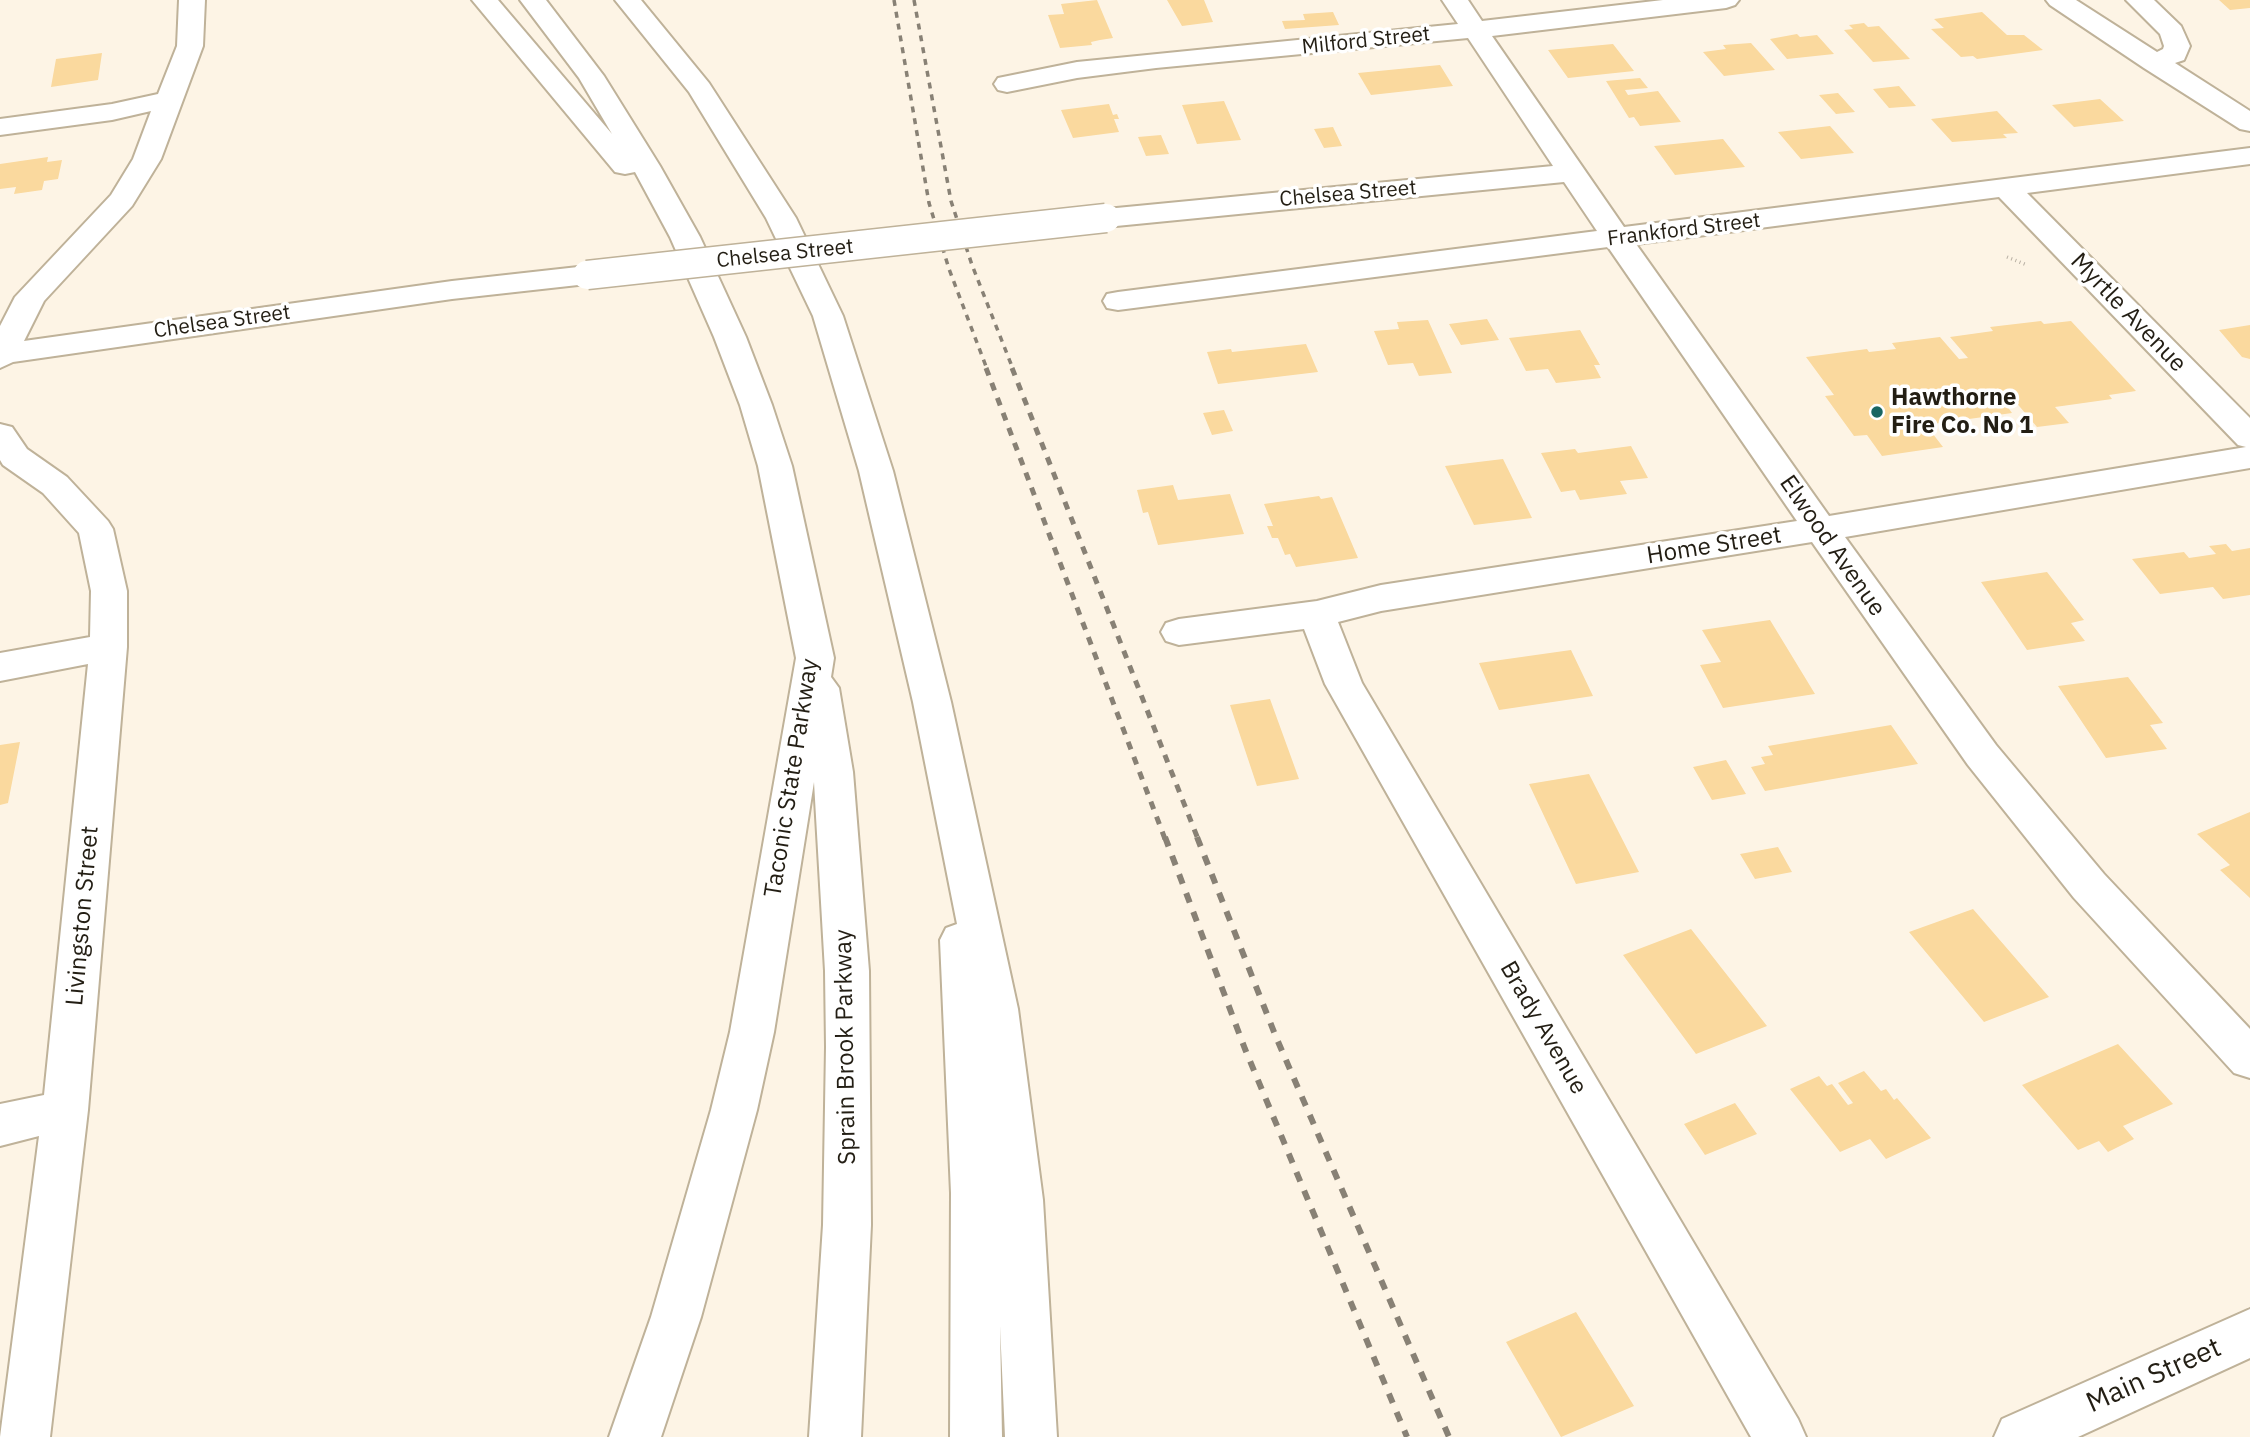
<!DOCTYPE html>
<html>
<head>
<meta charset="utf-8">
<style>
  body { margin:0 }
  canvas { display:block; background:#fdf4e5 }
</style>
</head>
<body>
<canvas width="2250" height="1437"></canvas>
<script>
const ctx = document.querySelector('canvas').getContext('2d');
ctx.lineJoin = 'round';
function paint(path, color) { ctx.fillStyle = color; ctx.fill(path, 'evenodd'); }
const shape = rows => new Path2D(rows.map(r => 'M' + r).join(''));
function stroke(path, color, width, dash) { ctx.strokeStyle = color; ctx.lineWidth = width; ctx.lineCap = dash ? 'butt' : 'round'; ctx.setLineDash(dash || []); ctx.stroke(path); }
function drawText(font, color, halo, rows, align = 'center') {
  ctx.font = font + ' "IBM Plex Sans",sans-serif'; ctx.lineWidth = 7; ctx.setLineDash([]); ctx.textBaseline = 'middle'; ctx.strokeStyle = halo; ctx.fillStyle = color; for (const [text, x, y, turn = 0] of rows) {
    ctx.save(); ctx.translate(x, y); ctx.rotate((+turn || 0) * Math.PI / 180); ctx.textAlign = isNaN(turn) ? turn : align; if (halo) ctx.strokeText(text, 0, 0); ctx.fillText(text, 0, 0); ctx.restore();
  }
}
paint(shape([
  [1097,0,1113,38,1100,40,1091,42,1092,45,1060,48,1048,15,1064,14,1061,4],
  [1167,0,1204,0,1213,22,1182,26],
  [2219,0,2250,0,2250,8,2230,10],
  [1333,12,1339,25,1285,29,1282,21,1305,20,1303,14],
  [1982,12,2007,35,2024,35,2043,50,1977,59,1973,56,1961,57,1931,29,1944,28,1934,19],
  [1864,23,1868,27,1879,26,1910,59,1873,62,1844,30,1853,29,1849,25],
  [1797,34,1800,37,1817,35,1834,54,1787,59,1770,39],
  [1751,43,1775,70,1724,76,1703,52,1726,49,1723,45],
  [1613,44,1634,71,1568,78,1548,50],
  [102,53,98,80,51,87,56,59],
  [1440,65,1453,86,1371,95,1358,73],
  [1640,78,1648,88,1625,90,1628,95,1658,91,1681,122,1640,126,1634,117,1629,118,1606,81],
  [1899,86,1916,106,1889,108,1873,89],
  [1838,93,1855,112,1836,114,1819,95],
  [2100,99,2124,121,2074,127,2052,105],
  [1224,101,1241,140,1197,144,1182,105],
  [1109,104,1113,115,1117,114,1119,119,1114,119,1119,132,1073,138,1061,110],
  [1997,111,2018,133,2003,134,2007,138,1952,142,1931,119],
  [1830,126,1854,153,1801,159,1778,132],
  [1333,127,1342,146,1324,148,1314,129],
  [1161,135,1169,154,1146,156,1138,137],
  [1723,139,1745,167,1675,175,1654,146],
  [48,157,47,162,62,160,58,179,44,181,42,190,14,194,16,187,0,189,0,164],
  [1487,319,1499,340,1461,345,1449,324],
  [1428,320,1452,373,1419,376,1413,363,1388,365,1374,331,1399,329,1397,322],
  [2041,321,2044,324,2071,321,2136,391,2109,395,2112,399,2055,407,2069,423,2037,427,2014,400,2004,402,2012,413,1926,425,1943,447,1882,456,1867,435,1854,436,1825,396,1834,395,1806,357,1867,349,1869,352,1896,349,1892,343,1940,337,1959,359,1968,358,1950,337,1993,331,1990,327],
  [2250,325,2250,359,2242,357,2219,330],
  [1580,330,1600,365,1594,365,1601,378,1556,383,1548,369,1526,371,1509,338],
  [1306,344,1318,372,1218,384,1207,352,1231,349,1232,352],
  [1224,410,1233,431,1212,435,1203,413],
  [1631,446,1648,478,1620,481,1627,494,1580,500,1575,490,1561,492,1541,453,1575,449,1578,453],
  [1503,459,1532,518,1474,525,1445,466],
  [1173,485,1178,500,1230,494,1244,534,1158,545,1148,512,1143,513,1137,490],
  [1319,496,1321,499,1332,497,1358,558,1296,567,1290,554,1285,555,1278,538,1272,538,1267,526,1273,526,1264,504],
  [2226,544,2232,551,2250,548,2250,595,2223,599,2213,587,2160,594,2132,559,2184,552,2189,558,2216,554,2209,546],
  [2047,572,2084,620,2071,623,2085,641,2027,650,1981,582],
  [1770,620,1815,694,1723,708,1700,665,1721,662,1702,630],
  [1571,650,1593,696,1499,710,1479,663],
  [2128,677,2163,723,2150,725,2167,749,2106,758,2058,686],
  [1270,699,1299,779,1257,786,1230,705],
  [1891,725,1918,764,1765,791,1751,767,1765,764,1761,757,1773,755,1768,746],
  [20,742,8,803,0,805,0,745],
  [1726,760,1746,794,1712,800,1693,767],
  [1589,774,1639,872,1576,884,1529,784],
  [2250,812,2250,898,2220,870,2230,865,2197,834],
  [1778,847,1792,872,1755,879,1740,854],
  [1973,909,2049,997,1984,1022,1909,932],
  [1691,929,1767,1026,1696,1054,1623,955],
  [2118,1044,2173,1104,2123,1126,2134,1139,2108,1152,2099,1141,2078,1150,2022,1085],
  [1864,1071,1881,1091,1886,1089,1894,1100,1897,1098,1931,1138,1886,1159,1870,1139,1840,1152,1790,1089,1819,1076,1827,1086,1832,1084,1848,1105,1853,1103,1838,1083],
  [1735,1103,1757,1134,1705,1155,1684,1124],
  [1576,1312,1634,1406,1561,1437,1506,1342]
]), '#fad99e');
const minor = shape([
  [179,0,205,0,203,46,161,159,132,206,44,301,24,341,452,281,587,266,598,269,602,275,598,281,587,284,452,299,13,362,0,368,0,326,15,297,111,195,133,159,151,111,112,120,0,135,0,119,112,104,158,94,177,46,179,0],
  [1442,0,1468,0,1482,21,1663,0,1739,0,1735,5,1726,8,1492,36,1624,227,2250,148,2250,164,2027,193,2250,418,2250,468,1845,537,1996,745,2104,874,2250,1029,2250,1078,2234,1073,2074,898,1968,765,1812,542,1381,611,1338,622,1362,683,1798,1419,1806,1437,1751,1437,1325,684,1304,629,1179,645,1166,641,1161,632,1166,623,1179,619,1317,601,1381,585,1797,521,1608,247,1118,310,1107,308,1103,301,1107,294,1118,292,1597,231,1564,182,1106,227,1096,224,1091,218,1096,212,1106,209,1553,166,1468,38,1156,68,1077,78,1007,92,998,90,994,84,998,78,1077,62,1458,24,1442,0],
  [1999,197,2238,445,2246,447,1829,516,1636,244,1999,197],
  [2046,0,2076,0,2157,52,2163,49,2164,46,2160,34,2126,0,2154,0,2181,26,2190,46,2184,60,2175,63,2250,111,2250,131,2240,129,2144,68,2050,5,2046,0],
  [0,424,12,427,27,449,67,477,108,521,113,529,127,591,127,647,88,1110,50,1437,0,1437,39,1136,0,1146,0,1104,44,1095,88,664,0,681,0,653,90,637,91,591,79,533,43,493,3,465,0,460,0,424],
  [2250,1309,2250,1358,2078,1437,1994,1437,2002,1419,2250,1309]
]);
const highway = shape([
  [472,0,498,0,612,134,579,78,520,0,546,0,604,76,660,166,700,237,746,337,772,405,792,466,834,658,831,677,839,688,853,772,869,971,871,1225,861,1437,809,1437,823,1225,826,1047,825,971,814,782,774,1032,757,1110,701,1317,661,1437,609,1437,651,1317,711,1110,730,1032,796,658,758,466,740,405,714,337,670,237,635,172,625,174,615,172,472,0],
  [615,0,641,0,709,83,796,218,843,316,893,471,951,702,1018,1009,1043,1200,1057,1437,1005,1437,1000,1326,1002,1437,950,1437,951,1193,940,940,946,928,957,924,913,702,859,471,813,316,766,218,689,92,615,0]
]);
stroke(minor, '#bfb299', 4);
stroke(highway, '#bfb299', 4);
stroke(shape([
  [2007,257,2027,265]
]), '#b9b1a4', 3.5, [1, 3.5]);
paint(minor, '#fff');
paint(highway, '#fff');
stroke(shape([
  [894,0,929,203,949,269,987,369],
  [914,0,951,201,972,265,1013,369]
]), '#888175', 3.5, [6, 6]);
stroke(shape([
  [986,368,1165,839],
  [1012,368,1198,839]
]), '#888175', 5, [8, 8]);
stroke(shape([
  [1165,837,1245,1049,1407,1437],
  [1197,837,1276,1037,1449,1437]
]), '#888175', 6, [10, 10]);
const minorBridge = shape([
  [587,275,1106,218]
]);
stroke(minorBridge, '#bfb299', 31, []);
stroke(minorBridge, '#fff', 28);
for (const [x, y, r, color] of [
  [1877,412,7,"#196561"]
]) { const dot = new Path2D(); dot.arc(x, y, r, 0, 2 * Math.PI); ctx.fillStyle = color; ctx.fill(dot); stroke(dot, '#fff', 2.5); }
drawText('21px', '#231e14', '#fff', [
  ["Milford Street",1366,41,-6],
  ["Chelsea Street",1348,194,-5],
  ["Frankford Street",1684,230,-7],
  ["Chelsea Street",785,254,-6],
  ["Chelsea Street",222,322,-8]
]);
drawText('24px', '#231e14', '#fff', [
  ["Myrtle Avenue",2128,313,46],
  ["Home Street",1714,546,-9],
  ["Elwood Avenue",1832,546,55],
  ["Taconic State Parkway",792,778,-81],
  ["Livingston Street",83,916,-85],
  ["Brady Avenue",1543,1028,60],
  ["Sprain Brook Parkway",846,1047,-91]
]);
drawText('bold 24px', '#231e14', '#fff', [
  ["Hawthorne",1891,398],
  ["Fire Co. No 1",1891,426]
], 'left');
drawText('28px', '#231e14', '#fff', [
  ["Main Street",2154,1376,-24]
]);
</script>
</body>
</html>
